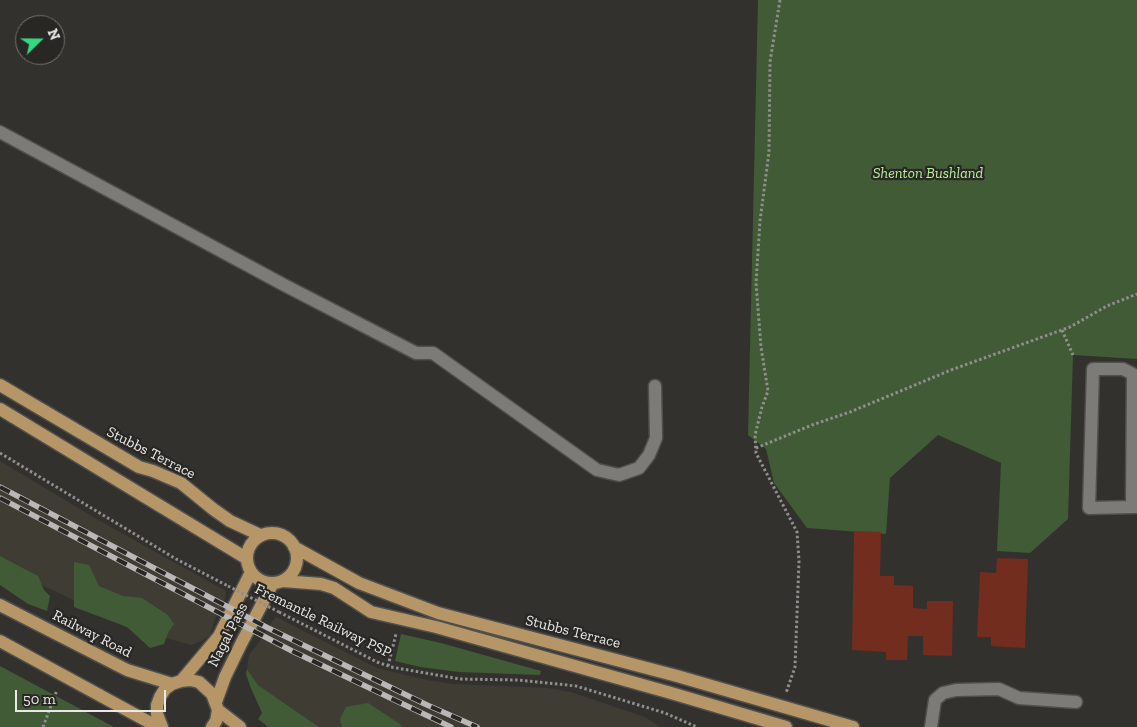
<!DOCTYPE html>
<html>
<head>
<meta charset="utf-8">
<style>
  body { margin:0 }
  #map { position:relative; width:1137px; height:727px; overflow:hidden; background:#32312e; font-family:"Zilla Slab",serif }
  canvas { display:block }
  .north { position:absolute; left:15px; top:15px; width:50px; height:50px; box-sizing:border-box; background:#282724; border:1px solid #757472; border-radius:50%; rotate:68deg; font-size:14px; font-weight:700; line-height:20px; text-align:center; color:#e9e8e7 }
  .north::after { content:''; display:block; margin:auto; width:18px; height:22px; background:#32d882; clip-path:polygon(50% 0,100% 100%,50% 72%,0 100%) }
  .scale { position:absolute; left:15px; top:690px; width:151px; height:22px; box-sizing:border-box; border:2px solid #e9e8e7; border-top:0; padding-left:6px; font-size:15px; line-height:18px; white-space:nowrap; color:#e9e8e7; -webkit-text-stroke:4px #282724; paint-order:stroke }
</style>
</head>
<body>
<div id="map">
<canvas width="1137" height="727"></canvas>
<div class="north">N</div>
<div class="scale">50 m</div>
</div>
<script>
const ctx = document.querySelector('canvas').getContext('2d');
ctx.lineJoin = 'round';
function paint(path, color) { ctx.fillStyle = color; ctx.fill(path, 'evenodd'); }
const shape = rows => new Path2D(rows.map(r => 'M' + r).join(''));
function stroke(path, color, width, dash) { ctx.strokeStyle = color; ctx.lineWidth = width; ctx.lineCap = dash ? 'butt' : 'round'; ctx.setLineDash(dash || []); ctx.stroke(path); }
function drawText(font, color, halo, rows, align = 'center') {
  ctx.font = font + ' "Zilla Slab",serif'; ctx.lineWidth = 4.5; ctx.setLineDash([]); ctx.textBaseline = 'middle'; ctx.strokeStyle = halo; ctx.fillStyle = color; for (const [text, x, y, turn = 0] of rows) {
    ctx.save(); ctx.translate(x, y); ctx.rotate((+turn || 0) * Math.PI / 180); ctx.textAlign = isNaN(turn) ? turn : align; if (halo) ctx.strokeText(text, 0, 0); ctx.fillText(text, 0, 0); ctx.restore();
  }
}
paint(shape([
  [0,461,100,521,226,591,225,599,215,619,210,635,200,642,191,645,134,629,0,565],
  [276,617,377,668,427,680,453,684,548,688,571,692,645,717,660,727,319,727,258,685,247,669,249,655,260,641,271,623]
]), '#3f3c34');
paint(shape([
  [758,0,1137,0,1137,359,1073,355,1068,519,1030,553,997,551,1001,463,938,435,890,478,886,534,807,528,774,483,766,449,748,435],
  [0,556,38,576,44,590,50,596,47,611,28,604,0,585],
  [74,562,89,565,99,586,123,596,142,598,168,615,174,624,168,633,164,644,150,648,127,627,74,607],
  [401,634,441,643,541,671,540,675,459,672,420,667,395,661],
  [0,666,114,727,0,727],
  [247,669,258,685,319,727,268,727,258,719,262,713,250,686,246,674],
  [368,703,400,724,402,727,342,727,340,719,346,707]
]), '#405b35');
paint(shape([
  [854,531,881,532,880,576,894,576,894,585,913,586,913,608,927,609,927,601,953,601,952,656,923,655,923,636,908,636,907,660,886,660,886,652,852,650],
  [997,558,1028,559,1025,648,991,646,991,637,977,637,980,572,996,573]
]), '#722d1f');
const minor = shape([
  [0,132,286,286,416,353,433,353,597,470,619,475,639,468,649,455,656,438,655,386],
  [1132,507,1133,374,1123,369,1093,369,1089,508,1132,507,1137,507],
  [931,727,935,700,943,693,956,690,999,689,1019,698,1076,702]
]);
const major = shape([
  [0,385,139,467,153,471,181,483,213,509,230,521,260,535],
  [0,409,246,558],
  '247 558a25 25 0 1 1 50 0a25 25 0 1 1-50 0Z',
  [294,547,359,583,438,613,677,676,853,727],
  [283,581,321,584,334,588,371,612,436,627,671,693,786,727],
  [0,605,127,670,172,684],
  [0,641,158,727],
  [181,681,219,636,251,572],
  [216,702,225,677,241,644,273,583],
  [218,710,240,727],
  [162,727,157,714,157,705,160,697,165,689,172,684,181,681,190,680,199,682,212,694,218,710,216,721,212,727]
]);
stroke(minor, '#4f4f4c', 15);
stroke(major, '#4f4f4c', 15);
stroke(shape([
  [780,0,770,62,769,152,760,221,756,283,761,347,768,391,762,407,755,435,756,453,797,532,799,561,795,667,786,693],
  [1062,330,1073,355],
  [756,448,812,425,850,412,951,370,1070,327,1107,306,1137,294],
  [0,453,176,559,228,586],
  [279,612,377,662,391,667,460,679,517,680,576,686,665,713,697,727],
  [388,666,396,634],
  [43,727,57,690]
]), '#908f8d', 3, [2.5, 2.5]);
stroke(minor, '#7c7b78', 12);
stroke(major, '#b69567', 12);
const rail = shape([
  [0,487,268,628,427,705,477,727],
  [0,498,292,651,451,727]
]);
stroke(rail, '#b9b8b6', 5.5);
stroke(rail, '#282724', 4, [11]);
stroke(shape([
  [228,586,279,612]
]), '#908f8d', 3, [2.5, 2.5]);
drawText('italic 15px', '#b5f29a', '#282724', [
  ["Shenton Bushland",928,174]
]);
drawText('15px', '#e9e8e7', '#282724', [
  ["Stubbs Terrace",151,453,27],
  ["Fremantle Railway PSP",323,621,26],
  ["Stubbs Terrace",573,632,14],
  ["Railway Road",92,634,27],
  ["Nagal Pass",228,635,-63]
]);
</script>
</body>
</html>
